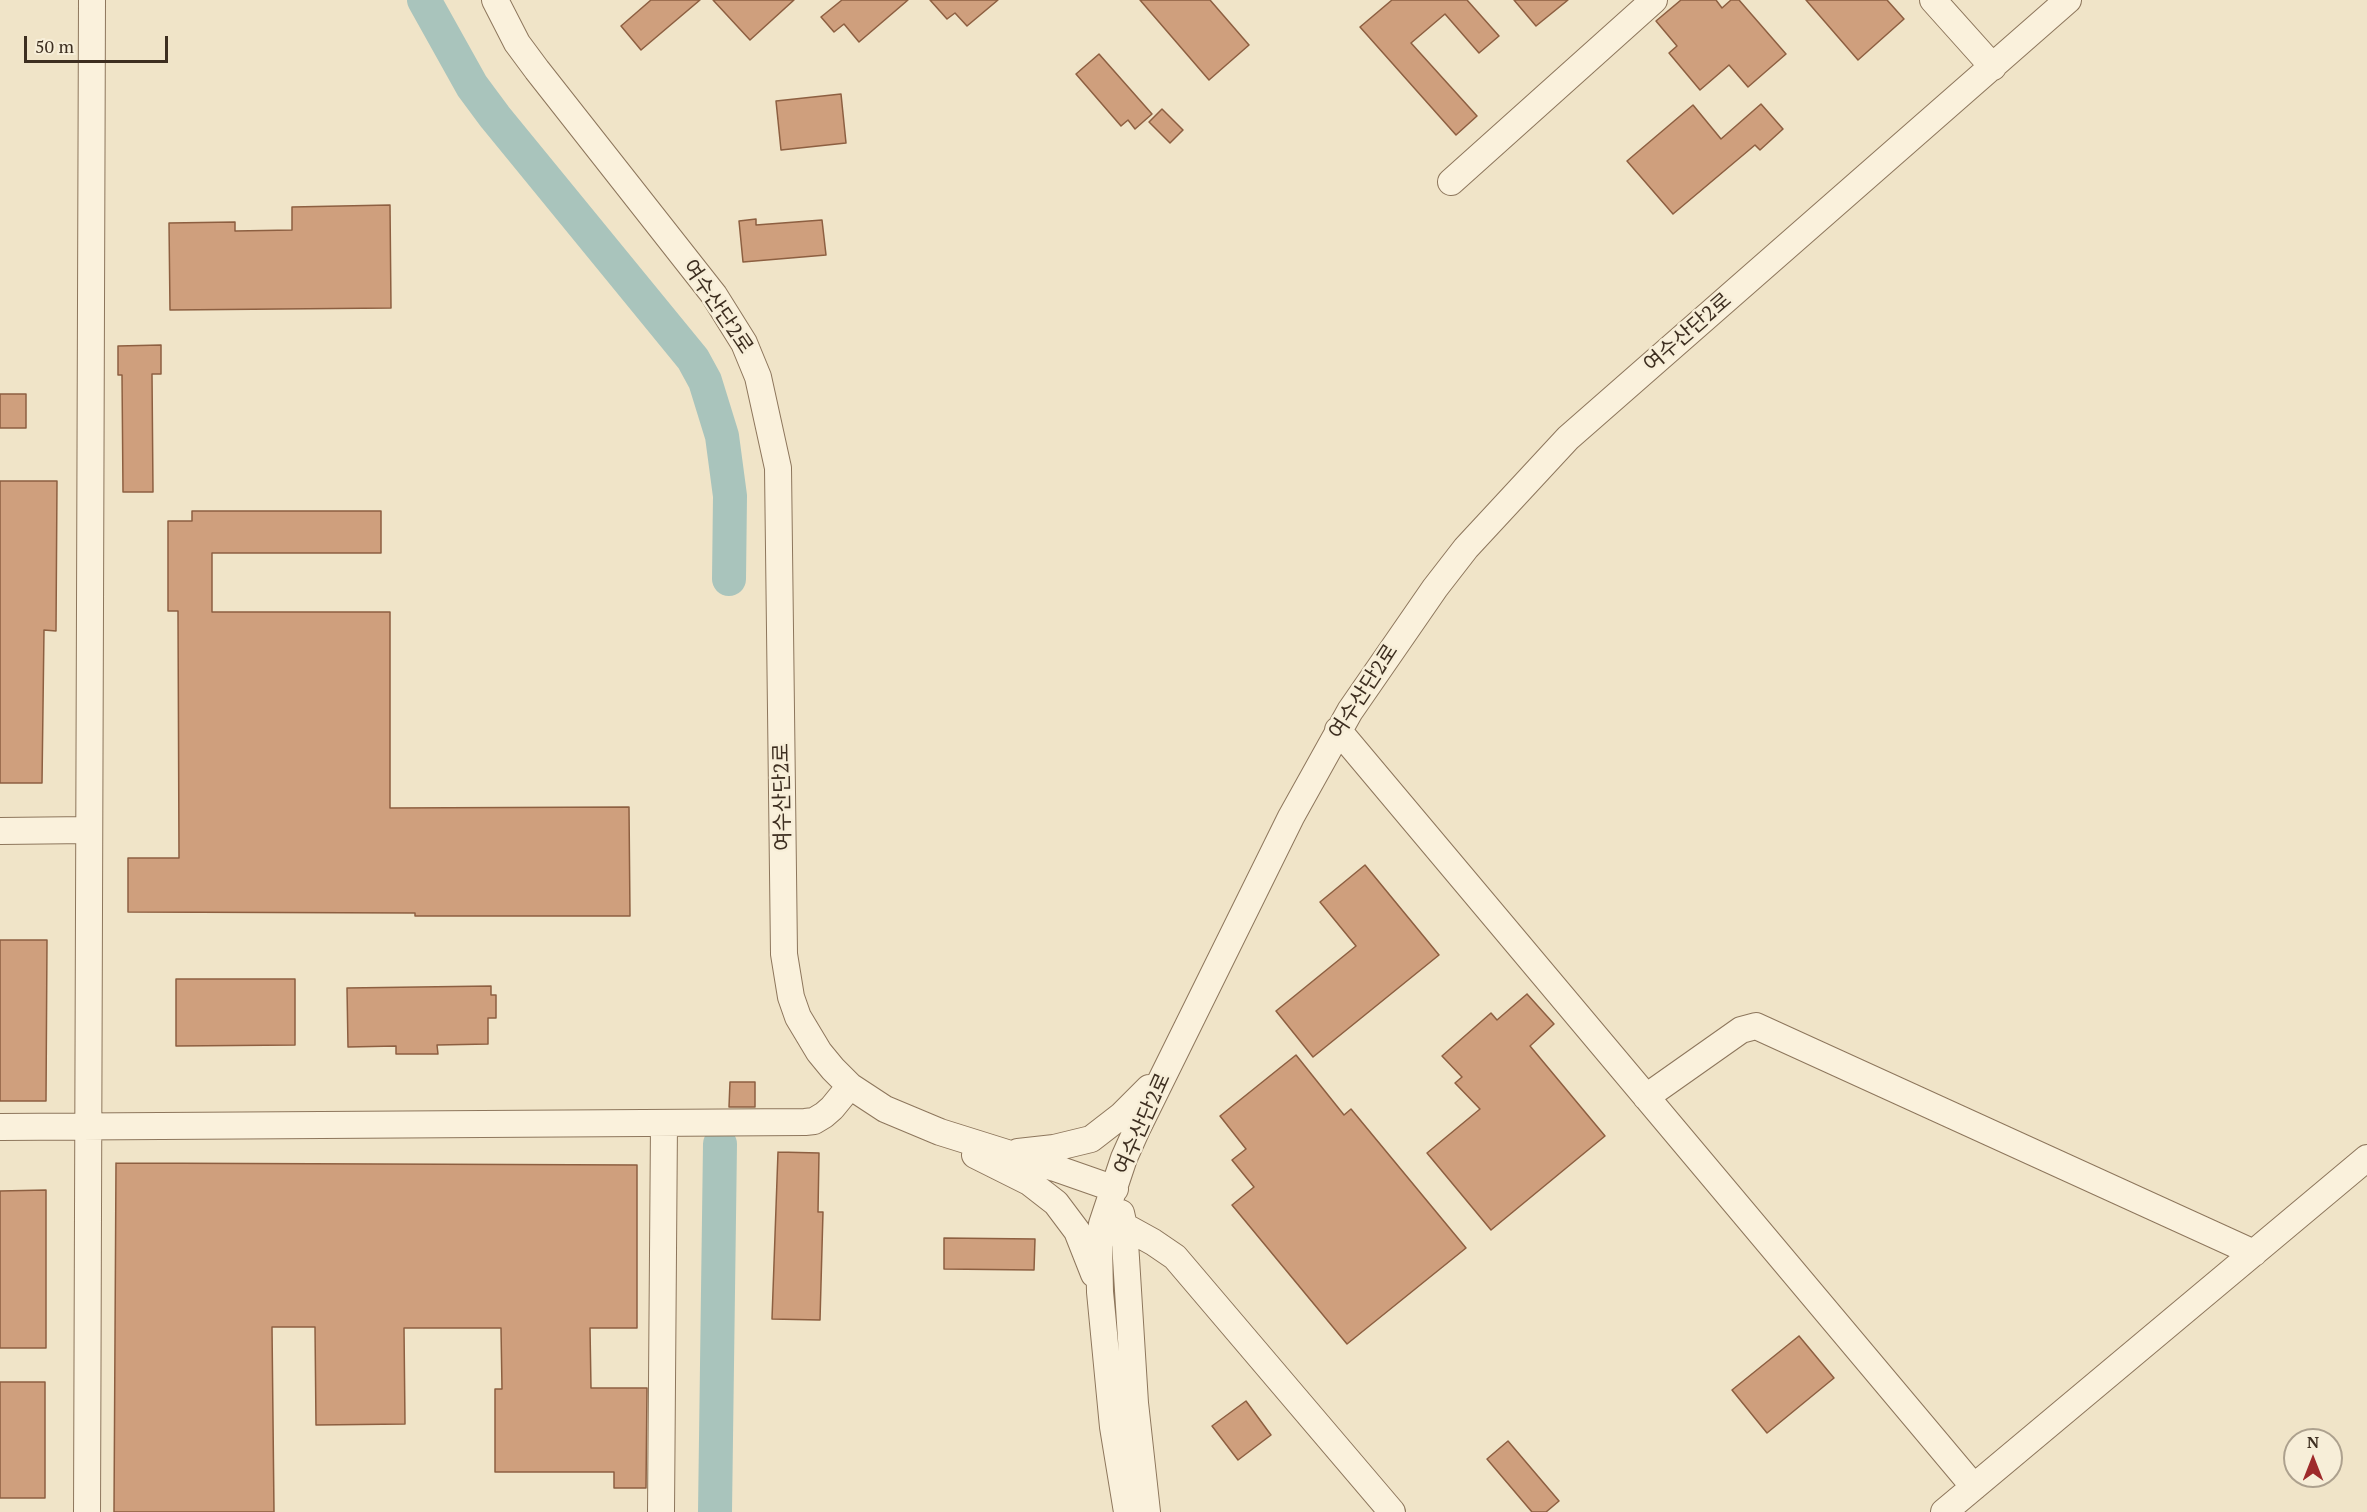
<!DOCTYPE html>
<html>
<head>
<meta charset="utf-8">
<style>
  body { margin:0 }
  #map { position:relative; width:2367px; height:1512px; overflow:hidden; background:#f0e4c8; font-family:"PT Serif",serif }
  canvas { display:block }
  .north { position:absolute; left:2283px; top:1428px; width:60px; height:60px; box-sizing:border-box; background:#f7eed8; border:2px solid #ada18e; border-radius:50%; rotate:0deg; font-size:16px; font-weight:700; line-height:24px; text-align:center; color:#3d2e20 }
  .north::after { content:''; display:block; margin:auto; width:21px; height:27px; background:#9e2a2b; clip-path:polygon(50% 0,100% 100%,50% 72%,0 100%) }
  .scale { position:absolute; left:24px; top:36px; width:144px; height:27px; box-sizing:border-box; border:3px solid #3d2e20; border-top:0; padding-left:8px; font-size:18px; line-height:21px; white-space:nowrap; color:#3d2e20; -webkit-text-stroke:4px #f7eed8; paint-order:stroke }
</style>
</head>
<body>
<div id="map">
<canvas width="2367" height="1512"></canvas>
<div class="north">N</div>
<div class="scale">50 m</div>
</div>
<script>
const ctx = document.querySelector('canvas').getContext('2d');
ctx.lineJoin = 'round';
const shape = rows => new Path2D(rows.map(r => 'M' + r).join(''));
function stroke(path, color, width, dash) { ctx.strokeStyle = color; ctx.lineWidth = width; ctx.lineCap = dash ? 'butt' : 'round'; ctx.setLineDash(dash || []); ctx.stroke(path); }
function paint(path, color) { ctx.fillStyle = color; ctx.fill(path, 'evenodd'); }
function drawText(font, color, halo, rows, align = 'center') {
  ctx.font = font + ' "PT Serif","Noto Sans KR",serif'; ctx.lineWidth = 5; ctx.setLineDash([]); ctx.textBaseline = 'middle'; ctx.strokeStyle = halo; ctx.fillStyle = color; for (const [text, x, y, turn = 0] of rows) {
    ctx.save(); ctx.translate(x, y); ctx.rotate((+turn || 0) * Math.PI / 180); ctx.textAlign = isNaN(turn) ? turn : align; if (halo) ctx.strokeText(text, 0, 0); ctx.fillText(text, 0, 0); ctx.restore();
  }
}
stroke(shape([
  [424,0,472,86,495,117,693,359,705,381,722,436,730,496,729,579],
  [715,1512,720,1144]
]), '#a9c4bc', 34);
const building = shape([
  [651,0,700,0,641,50,621,26,651,0],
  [713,0,794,0,750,40,713,0],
  [842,0,908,0,859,42,844,24,834,32,821,17,842,0],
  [930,0,998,0,967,26,955,13,947,19,930,0],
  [1140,0,1210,0,1249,45,1209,80,1140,0],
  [1392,0,1467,0,1499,36,1479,53,1445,14,1411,43,1477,116,1456,135,1360,27,1392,0],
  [1514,0,1568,0,1536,26,1514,0],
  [1681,0,1716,0,1722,8,1731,0,1739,0,1786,54,1748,87,1729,65,1700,90,1669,53,1677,46,1656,21,1681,0],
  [1806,0,1887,0,1904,19,1858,60,1806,0],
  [1099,54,1152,114,1135,129,1128,120,1121,126,1076,74,1099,54],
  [841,94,846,143,781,150,776,101,841,94],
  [1761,104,1783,129,1760,150,1755,145,1673,214,1627,161,1693,105,1721,139,1761,104],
  [1162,109,1183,130,1170,143,1149,122,1162,109],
  [390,205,391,308,170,310,169,223,235,222,235,231,292,230,292,207,390,205],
  [756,219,756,225,822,220,826,255,743,262,739,221,756,219],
  [161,345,161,374,152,374,153,492,123,492,122,375,118,375,118,346,161,345],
  [0,394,26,394,26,428,0,428,0,394],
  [0,481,57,481,56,631,44,630,42,783,0,783,0,481],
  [192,511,381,511,381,553,212,553,212,612,390,612,390,808,629,807,630,916,415,916,415,913,128,912,128,858,179,858,178,611,168,611,168,521,192,521,192,511],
  [1365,865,1439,955,1313,1057,1276,1011,1356,946,1320,902,1365,865],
  [0,940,47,940,46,1101,0,1101,0,940],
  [176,979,295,979,295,1045,176,1046,176,979],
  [491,986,491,995,496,995,496,1018,488,1018,488,1044,437,1045,438,1054,396,1054,396,1046,348,1047,347,988,491,986],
  [1527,994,1554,1024,1530,1046,1605,1136,1491,1230,1427,1153,1480,1109,1455,1083,1462,1077,1442,1056,1491,1013,1497,1020,1527,994],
  [1296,1055,1344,1115,1351,1109,1466,1248,1347,1344,1232,1205,1254,1187,1232,1160,1246,1149,1220,1116,1296,1055],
  [730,1082,755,1082,755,1107,729,1107,730,1082],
  [778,1152,819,1153,818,1212,823,1212,820,1320,772,1319,778,1152],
  [116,1163,637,1165,637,1328,590,1328,591,1388,647,1388,646,1488,614,1488,614,1472,495,1472,495,1389,502,1389,501,1328,404,1328,405,1424,316,1425,315,1327,272,1327,274,1512,114,1512,116,1163],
  [46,1190,46,1348,0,1348,0,1191,46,1190],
  [944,1238,1035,1239,1034,1270,944,1269,944,1238],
  [1799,1336,1834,1378,1767,1433,1732,1390,1799,1336],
  [0,1382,45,1382,45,1498,0,1498,0,1382],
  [1246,1401,1271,1435,1238,1460,1212,1426,1246,1401],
  [1508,1441,1559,1501,1546,1512,1532,1512,1487,1459,1508,1441]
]);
paint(building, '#cf9f7d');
stroke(building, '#8d5f41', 1.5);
const minor = shape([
  [495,0,517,43,537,70,714,295,744,343,758,377,778,468,784,954,791,997,798,1017,819,1052,833,1069,850,1086,885,1109,940,1132,1055,1168,1115,1189],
  [1933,0,1993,67],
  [1451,182,1654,0],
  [1338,730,1974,1487],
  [0,831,89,830],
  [1646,1097,1741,1030,1756,1026,2254,1253],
  [0,1127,805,1122,814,1121,824,1115,832,1108,850,1086],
  [1018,1152,1054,1148,1091,1139,1122,1115,1149,1088],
  [975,1155,1029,1182,1056,1203,1077,1231,1094,1274],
  [1121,1213,1124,1226,1135,1403,1147,1512],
  [1124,1226,1153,1242,1175,1257,1392,1512],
  [87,1512,92,0],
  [661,1512,664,1123],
  [1127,1512,1113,1427,1100,1292,1099,1246,1102,1224,1124,1158,1137,1129,1291,817,1350,711,1435,588,1466,548,1568,438,2068,0],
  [1944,1512,2367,1158]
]);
stroke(minor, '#8d765c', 28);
stroke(minor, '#faf1dc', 26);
drawText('21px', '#3d2e20', '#f7eed8', [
  ["여수산단2로",717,307,56],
  ["여수산단2로",1688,333,-41],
  ["여수산단2로",1364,692,-57],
  ["여수산단2로",783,797,-91],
  ["여수산단2로",1143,1124,-66]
]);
</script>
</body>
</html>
